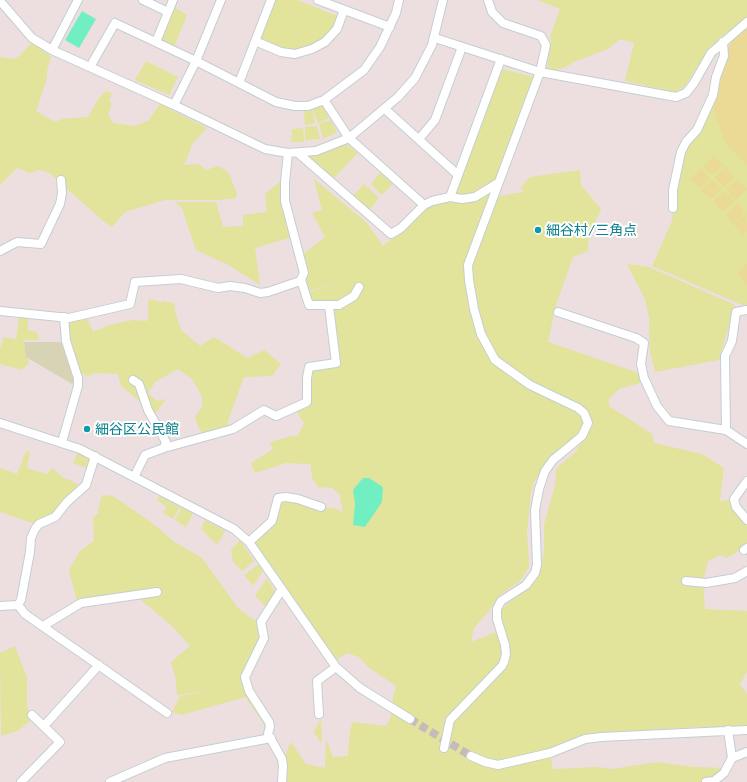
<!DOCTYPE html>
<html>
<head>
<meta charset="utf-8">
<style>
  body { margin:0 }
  canvas { display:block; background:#eddedf }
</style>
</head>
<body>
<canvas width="747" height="782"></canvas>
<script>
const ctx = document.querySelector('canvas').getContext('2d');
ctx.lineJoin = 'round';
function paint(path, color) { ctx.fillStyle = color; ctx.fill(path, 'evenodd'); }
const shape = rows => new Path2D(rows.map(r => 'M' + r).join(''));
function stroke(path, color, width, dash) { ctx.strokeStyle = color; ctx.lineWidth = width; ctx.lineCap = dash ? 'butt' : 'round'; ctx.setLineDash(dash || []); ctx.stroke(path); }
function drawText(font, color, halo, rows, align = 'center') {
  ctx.font = font + ' "Exo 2","Noto Sans JP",sans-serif'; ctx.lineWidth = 4; ctx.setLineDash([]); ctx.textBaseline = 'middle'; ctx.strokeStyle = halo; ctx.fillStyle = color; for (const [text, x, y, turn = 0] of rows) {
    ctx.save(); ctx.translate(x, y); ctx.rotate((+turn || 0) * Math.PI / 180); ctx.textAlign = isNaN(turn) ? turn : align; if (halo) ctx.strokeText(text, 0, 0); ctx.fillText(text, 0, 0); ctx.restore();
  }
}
paint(shape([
  [271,0,297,0,340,17,337,28,324,41,296,53,255,41],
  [537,0,747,0,747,17,721,37,708,50,685,86,675,92,625,81,634,43,620,39,608,49,576,61,564,68,555,70,547,69,551,41,550,36,560,9],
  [174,7,187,15,174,47,163,42,162,38],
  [747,37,747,307,652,266,672,221,677,185,684,152],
  [32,42,51,57,47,71,47,78,36,111,55,122,62,119,88,117,99,98,106,91,112,93,109,102,112,104,108,114,113,123,135,126,149,120,160,104,207,128,193,143,184,165,199,164,206,170,218,166,228,172,237,193,236,198,217,200,165,200,125,212,112,227,102,220,48,172,39,170,29,173,17,168,0,185,0,57,14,59,21,55],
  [146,61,178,77,169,95,135,80],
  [498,68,534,77,495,191,490,214,499,196,524,192,520,188,530,177,580,170,581,185,601,209,589,235,588,251,573,257,556,305,548,342,639,373,640,383,619,389,609,399,609,406,652,434,654,443,702,454,724,468,720,501,734,499,747,520,747,546,727,558,720,555,708,561,703,582,705,609,747,611,747,672,740,684,727,668,747,694,747,728,696,727,597,733,584,737,550,755,553,769,598,767,612,769,657,762,694,767,724,768,717,782,282,782,283,760,291,742,306,764,325,768,326,739,333,757,348,756,350,730,353,722,386,726,391,717,390,713,393,714,397,706,392,701,396,686,368,667,359,657,347,653,336,660,277,579,281,566,277,576,253,542,268,530,278,536,266,527,278,498,321,507,338,509,343,514,340,495,332,488,318,487,312,478,311,464,286,463,255,473,251,463,273,449,270,442,291,436,297,437,304,423,294,408,312,403,307,402,308,367,336,363,329,307,310,304,307,293,334,283,306,292,302,255,325,237,312,213,322,210,314,179,366,222,383,246,394,237,424,205,477,194,451,194],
  [478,240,472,272,472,299,469,313,468,303,471,256],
  [581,409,593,424,576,451,556,469,555,485,544,525,544,553,536,581,505,606,501,611,504,629,471,642,474,628,489,611,500,595,520,581,529,567,527,531,531,492,534,482,538,477,542,479,551,464,586,428],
  [322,106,329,118,318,123,313,109],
  [312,109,315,123,305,125,304,110],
  [331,120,337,132,323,139,319,124],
  [317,126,320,139,305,140,305,127],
  [303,128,304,142,291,142,292,129],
  [346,144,358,153,332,180,308,158,309,156],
  [380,173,393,184,382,195,371,184],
  [282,180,292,237,255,248,260,285,230,266,196,250,182,208,175,202,216,202,223,227,243,226,243,215,267,212,265,194],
  [364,184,379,198,368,211,352,197],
  [627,264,649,267,735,305,719,360,655,372,650,352,649,317,645,299],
  [148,299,161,302,161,304,162,301,174,303,175,311,181,330,200,346,214,337,248,358,264,350,281,364,272,376,244,377,229,418,227,430,205,436,198,427,195,417,202,407,202,396,192,379,178,369,155,382,148,393,157,401,166,399,155,414,121,386,118,374,95,373,88,376,80,373,68,342,67,321,86,316,93,332,109,325,133,320,145,321,148,320],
  [19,317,28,317,28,330,37,332,39,340,23,340,29,363,22,370,0,364,0,349,4,337,16,339],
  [26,451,30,452,27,468,47,474,52,468,64,478,74,482,83,488,65,505,38,525,0,512,0,468,17,474],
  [78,452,91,457,87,468,73,463],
  [102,495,113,496,155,525,173,541,202,558,238,608,252,619,261,622,264,638,245,677,248,693,266,726,265,736,264,724,245,697,182,715,172,712,180,696,214,690,177,695,176,680,171,662,190,646,172,626,135,595,77,602,69,570,80,551,94,541,93,517,99,513,98,512],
  [159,496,180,507,173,519,163,513,166,506,157,500],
  [182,507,193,513,186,527,175,520],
  [205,520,225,531,217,545,201,529],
  [240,540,254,561,242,571,233,562,231,550],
  [259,564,263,571,253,586,244,575],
  [267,578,276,594,268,609,255,596],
  [15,646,27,678,27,706,31,720,18,731,1,736,0,653],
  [321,718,322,740,320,742,317,736,314,735,314,732]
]), '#e1e49a');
paint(shape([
  [24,342,61,342,75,381,72,384,26,357]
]), '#d7d4b5');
paint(shape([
  [742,26,747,26,747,165,725,142,714,111,715,86,724,53],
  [714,156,723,165,712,175,703,167],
  [725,166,735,176,724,187,714,177],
  [701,168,710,177,700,188,690,179],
  [712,179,722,189,711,199,701,190],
  [737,179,747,189,736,200,726,189],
  [725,191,734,201,723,212,713,202],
  [737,203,745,212,733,224,725,215],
  [746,213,747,231,743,235,734,225],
  [747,263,747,285,737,273]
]), '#ebda96');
paint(shape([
  [82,11,96,19,79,48,65,40],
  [363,478,369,478,383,487,382,502,365,527,353,525,355,504,353,490]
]), '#71efc2');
stroke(shape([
  [410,719,471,756]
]), '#c6babb', 8, [8, 4]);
const minor = shape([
  [143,0,168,12],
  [318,0,390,27],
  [0,1,32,38,52,50,174,105,265,149,288,153,316,151,349,138,398,97,415,78,432,45,443,0],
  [435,38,540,72,676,97,686,93,694,83,711,53,747,22],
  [255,41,281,52,295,54,312,49,325,42,337,29,344,10],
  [156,42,173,0],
  [52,50,78,0],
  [90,67,115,23,196,61,276,102,295,106,308,106,324,100,364,70,380,47,396,13,399,0],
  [239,83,271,0],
  [324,100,349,138,424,205],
  [174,105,196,61,221,0],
  [385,109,458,175],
  [419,139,435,120,462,47],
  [298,153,391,234,401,228,424,205,432,201,450,197,462,199,475,197,498,183],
  [450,197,501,59],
  [673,208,673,190,681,152,686,142,697,130,713,95,716,77,724,56,723,42],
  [0,251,17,242,41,244,60,204,62,193,61,180],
  [301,280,309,305,339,305,354,296,359,287],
  [0,311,69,318,130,304,135,282,181,279,218,288,230,286,245,288,260,293,268,292,300,281,304,273,285,201,285,182,288,153],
  [558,312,636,338,644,343,641,364,644,378,657,406,669,421,726,430,747,444],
  [133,380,139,384,148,410,166,442,164,448],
  [0,423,80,449,234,529,249,542,336,667,360,688,410,719],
  [726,430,725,356,732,341,736,312,747,310],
  [62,442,78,386,78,378,66,341,64,317],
  [134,477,145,455,164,448,233,429,264,410,276,416,307,402,307,378,309,367,336,363,329,306],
  [747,481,734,499,736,507,747,520],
  [249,542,272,521,278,498,286,497,298,499,321,507],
  [744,550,747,548],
  [686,581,706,583,735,578,747,571],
  [18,605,25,614,167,713],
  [0,606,18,605,21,600,30,552,31,538,35,529,39,524,55,517,67,502,86,485,95,456],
  [43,626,81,603,157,592],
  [319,714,317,681,336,667],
  [44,726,99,665],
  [444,748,450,720,502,666,504,662,506,654,505,645,497,619,497,609,501,601,526,585,535,573,537,565,535,510,539,489,545,471,553,460,582,436,588,423,584,413,578,408,530,385,495,360,481,334,474,309,469,280,468,265,540,72,546,45,541,36,503,23,492,12,488,0],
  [471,756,485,762,498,765,550,753,585,739,601,737,747,730],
  [732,758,747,752],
  [21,782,60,742,32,715],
  [110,782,165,758,271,738],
  [282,782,283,766,282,759,268,734,270,726,269,722,249,691,245,677,264,638,261,622,282,589],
  [706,782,714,781,724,773,732,758,728,730]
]);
stroke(minor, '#c2cfd2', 10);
stroke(minor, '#fff', 8);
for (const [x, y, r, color] of [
  [538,230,4,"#0f9aa8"],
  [87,429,4,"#0f9aa8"]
]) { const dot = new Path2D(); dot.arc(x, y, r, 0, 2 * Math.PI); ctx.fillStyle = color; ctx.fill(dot); stroke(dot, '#fff', 1.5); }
drawText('14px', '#0d838f', '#fff', [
  ["細谷村/三角点",546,230],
  ["細谷区公民館",95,429]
], 'left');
</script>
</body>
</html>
